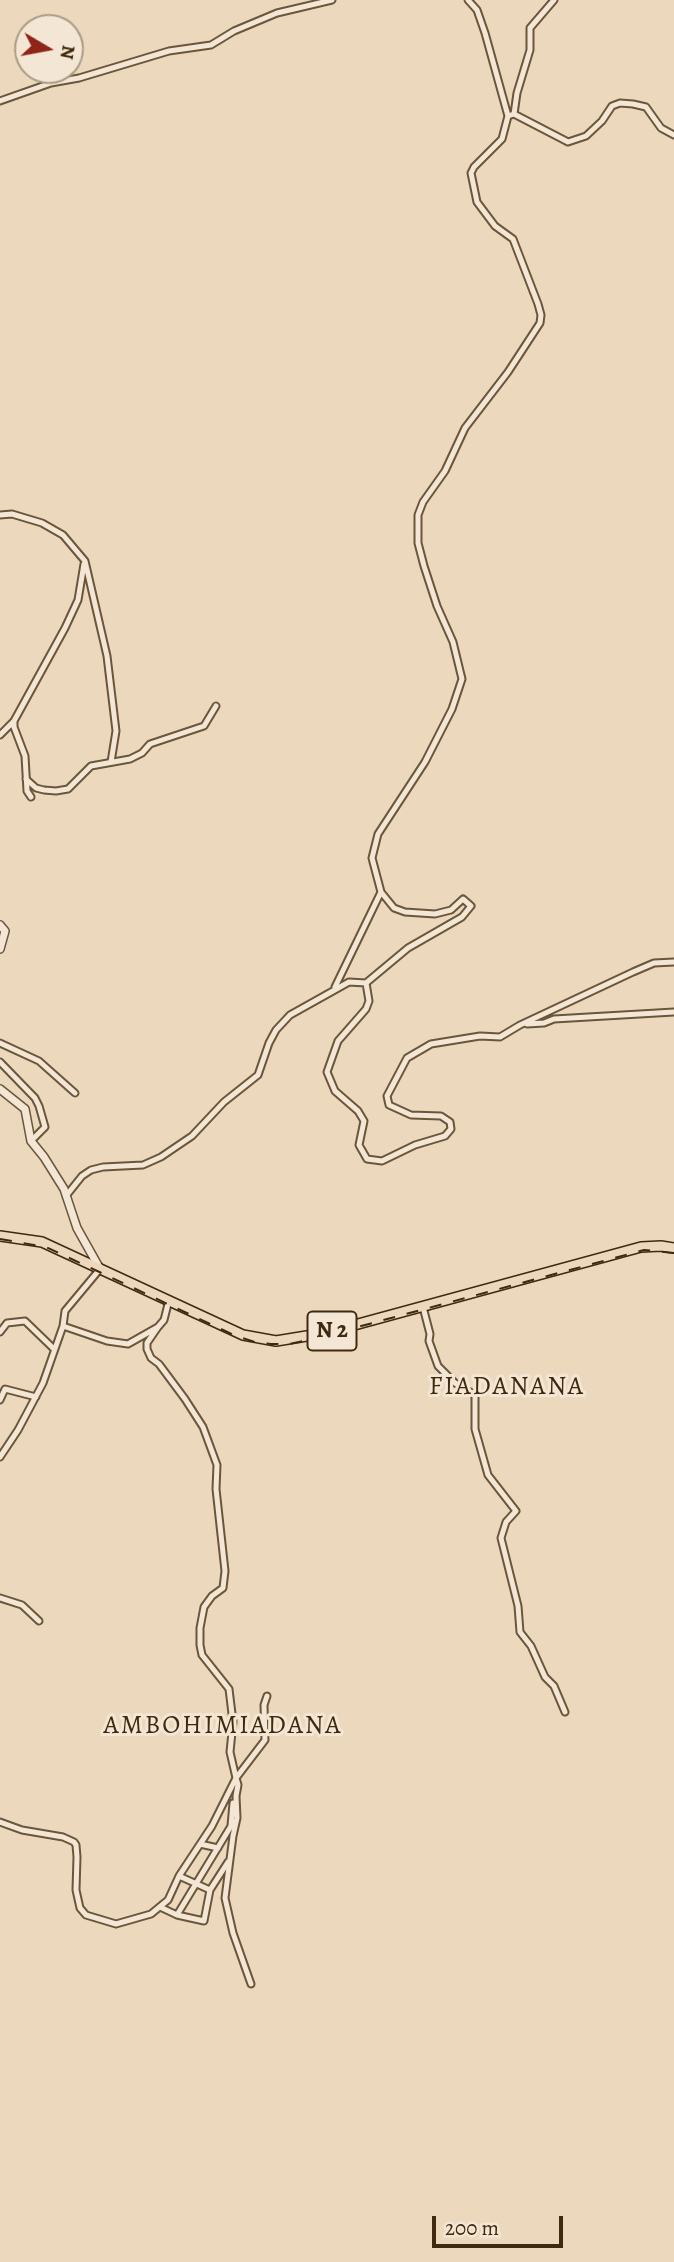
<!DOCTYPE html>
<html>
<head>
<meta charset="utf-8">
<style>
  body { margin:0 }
  #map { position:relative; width:674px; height:2262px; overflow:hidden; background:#ecd9bd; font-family:Alegreya,serif }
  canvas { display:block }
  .north { position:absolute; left:14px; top:14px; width:70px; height:70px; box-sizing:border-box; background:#f3e6d4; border:2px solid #ab9b85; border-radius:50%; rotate:100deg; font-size:19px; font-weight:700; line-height:28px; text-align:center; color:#3f2a0f }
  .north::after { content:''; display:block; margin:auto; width:24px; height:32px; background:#8f2418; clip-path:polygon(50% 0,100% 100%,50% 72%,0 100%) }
  .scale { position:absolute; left:432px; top:2216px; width:131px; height:32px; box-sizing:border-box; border:4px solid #3f2a0f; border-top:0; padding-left:9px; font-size:21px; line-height:24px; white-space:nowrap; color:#3f2a0f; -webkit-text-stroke:5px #f3e6d4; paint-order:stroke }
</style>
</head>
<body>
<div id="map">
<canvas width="674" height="2262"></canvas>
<div class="north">N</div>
<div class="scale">200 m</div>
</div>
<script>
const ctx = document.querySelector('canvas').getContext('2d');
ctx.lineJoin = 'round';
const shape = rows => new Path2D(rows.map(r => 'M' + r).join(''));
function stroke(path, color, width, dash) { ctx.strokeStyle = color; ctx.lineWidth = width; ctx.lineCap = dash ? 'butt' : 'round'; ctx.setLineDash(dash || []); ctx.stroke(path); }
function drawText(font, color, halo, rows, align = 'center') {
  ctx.font = font + ' Alegreya,serif'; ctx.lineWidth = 6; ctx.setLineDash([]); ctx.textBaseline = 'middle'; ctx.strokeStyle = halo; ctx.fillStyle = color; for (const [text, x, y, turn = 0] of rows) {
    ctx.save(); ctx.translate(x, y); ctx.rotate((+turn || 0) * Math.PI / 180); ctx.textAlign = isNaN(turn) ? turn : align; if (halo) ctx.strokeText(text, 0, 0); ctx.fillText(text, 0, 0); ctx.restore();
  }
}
const minor = shape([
  [468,0,477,10,485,33,508,116],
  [0,101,51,83,79,78,169,51,211,45,234,31,277,13,332,0],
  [514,114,517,93,530,50,530,28,554,0],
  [0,515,12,514,42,523,63,535,85,561,107,656,116,731,111,762],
  [14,721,14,727,25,756,27,791,31,797],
  [0,735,14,721,65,628,78,600,84,564],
  [26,779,36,788,44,790,56,791,68,789,91,766,130,759,142,753,150,744,204,726,216,706],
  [366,983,408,948,462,917,471,906,463,899,451,910,435,914,405,912,394,908,381,892,372,858,378,834,425,762,452,709,462,679,453,642,437,606,424,566,418,543,418,515,423,502,445,471,465,428,508,372,540,323,541,315,538,304,513,239,495,226,477,202,471,173,474,167,502,139,508,116,514,114,568,142,586,136,602,121,612,106,620,103,633,104,646,107,661,128,674,135],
  [335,987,381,892],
  [527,1024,544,1023,554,1019,674,1012],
  [0,1043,39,1061,75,1093],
  [0,1062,35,1098,39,1106,45,1127,31,1141],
  [66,1196,82,1176,91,1170,103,1167,143,1165,161,1157,192,1136,224,1102,258,1075,269,1043,276,1030,290,1015,349,982,366,983,369,1001,366,1009,338,1041,327,1072,335,1091,358,1111,364,1121,359,1145,367,1159,382,1161,415,1145,445,1136,451,1129,450,1122,441,1116,411,1115,389,1105,387,1096,407,1058,431,1044,480,1036,500,1037,520,1025,633,972,654,963,674,962],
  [423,1307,430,1334,429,1341,438,1366,455,1383,475,1395,475,1429,488,1475,516,1511,506,1522,501,1538,518,1606,520,1632,531,1646,545,1677,554,1686,565,1712],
  [63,1326,65,1311,100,1269],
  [0,1332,7,1323,25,1321,54,1349],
  [0,1400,5,1389,36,1397],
  [0,1457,18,1430,43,1383,63,1326,107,1341,128,1344,158,1327,164,1320,169,1300],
  [0,1598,22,1605,39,1621],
  [0,1822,22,1830,63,1837,74,1842,76,1845,77,1857,76,1890,80,1908,86,1915,116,1924,151,1914,168,1900,179,1876,212,1826,236,1778,230,1752,233,1722,229,1689,202,1655,200,1645,200,1628,204,1607,212,1596,223,1588,225,1571,216,1489,217,1465,203,1427,185,1399,159,1364,151,1358,147,1349,147,1343,158,1327],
  [200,1844,218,1848],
  [179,1876,210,1890],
  [160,1907,177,1915,204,1921,210,1890,228,1862],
  [177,1915,231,1826,233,1803],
  [251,1984,233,1933,225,1898,233,1836,237,1818,236,1796,238,1785,236,1778,265,1740,264,1705,267,1696]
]);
const tertiary = shape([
  [0,925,5,931,0,949],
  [0,1089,25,1109,31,1141,44,1157,64,1189,77,1228,100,1269]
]);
const primary = shape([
  [0,1236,42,1242,243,1335,276,1341,325,1333,641,1247,661,1246,674,1248]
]);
stroke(minor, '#6a563a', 9);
stroke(tertiary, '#6a563a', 10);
stroke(primary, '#3f2a0f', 12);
stroke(minor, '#f3e6d4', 5);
stroke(tertiary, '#f3e6d4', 7);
stroke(primary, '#ecd9bd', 9);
stroke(shape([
  [0,1239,46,1247,236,1336,255,1342,271,1344,289,1344,313,1339,644,1250,674,1253]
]), '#3f2a0f', 2, [12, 12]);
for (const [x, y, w] of [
  [332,1331,49]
]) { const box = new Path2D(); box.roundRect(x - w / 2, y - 19.5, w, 39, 5); ctx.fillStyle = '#f3e6d4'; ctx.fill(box); stroke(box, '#3f2a0f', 2); }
drawText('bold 23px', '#3f2a0f', null, [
  ["N 2",332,1331]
]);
ctx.letterSpacing = '2px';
drawText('26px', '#3f2a0f', '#f3e6d4', [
  ["FIADANANA",507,1388],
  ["AMBOHIMIADANA",223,1727]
]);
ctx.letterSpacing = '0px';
</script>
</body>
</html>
